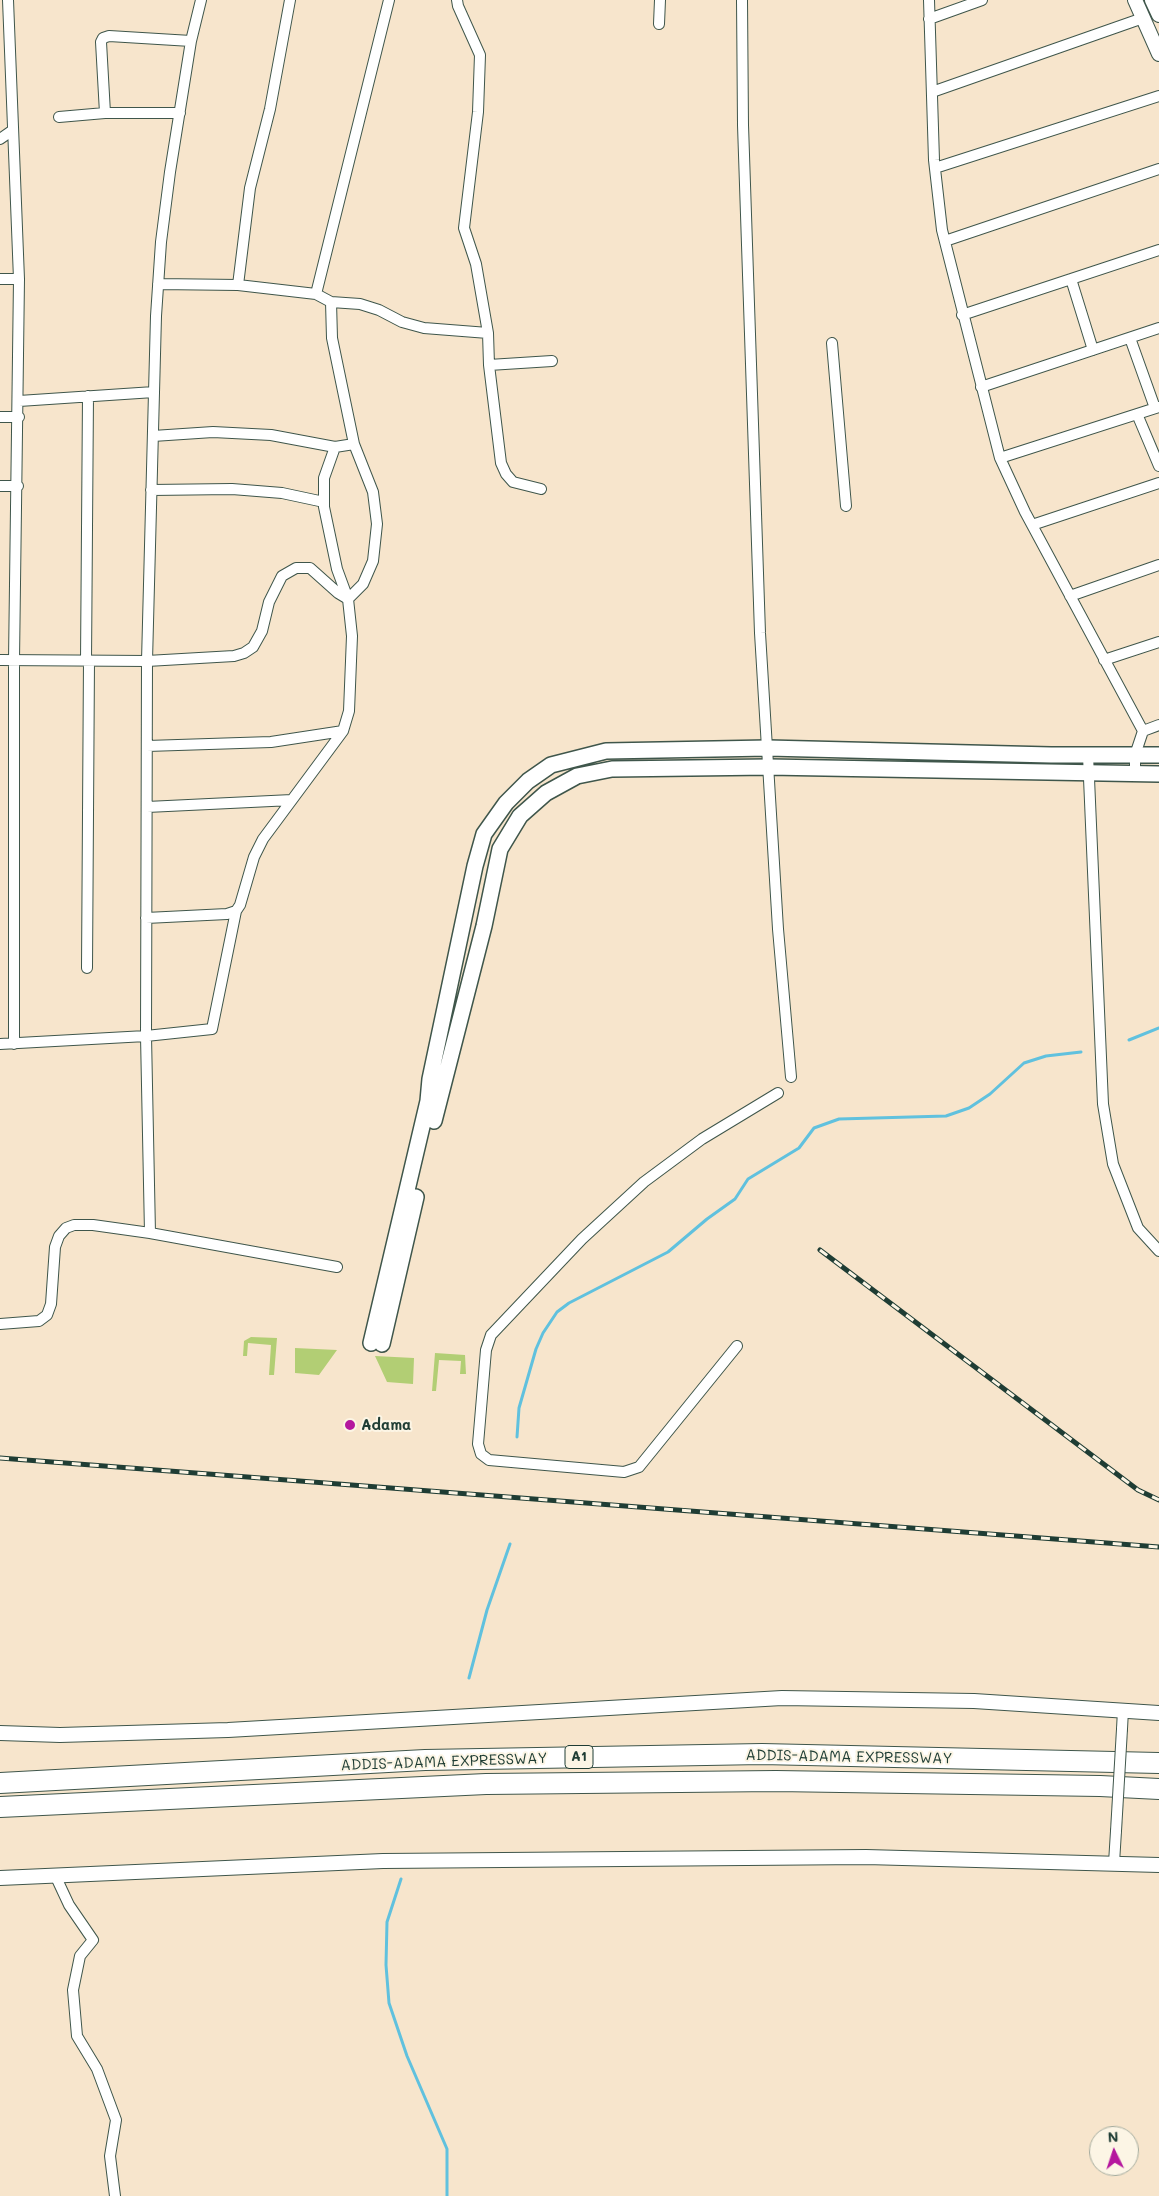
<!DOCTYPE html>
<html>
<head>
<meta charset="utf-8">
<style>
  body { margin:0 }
  #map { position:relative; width:1159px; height:2196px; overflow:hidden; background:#f7e5cc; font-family:Mali,sans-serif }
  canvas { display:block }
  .north { position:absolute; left:1089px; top:2126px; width:50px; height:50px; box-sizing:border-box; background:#fcf5e5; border:1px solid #a4ab9e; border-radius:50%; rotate:356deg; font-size:14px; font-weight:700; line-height:20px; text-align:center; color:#1f3d34 }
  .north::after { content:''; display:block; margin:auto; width:18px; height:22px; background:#b5179e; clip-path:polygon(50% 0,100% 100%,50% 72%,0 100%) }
</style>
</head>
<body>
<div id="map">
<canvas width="1159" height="2196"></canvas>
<div class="north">N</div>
</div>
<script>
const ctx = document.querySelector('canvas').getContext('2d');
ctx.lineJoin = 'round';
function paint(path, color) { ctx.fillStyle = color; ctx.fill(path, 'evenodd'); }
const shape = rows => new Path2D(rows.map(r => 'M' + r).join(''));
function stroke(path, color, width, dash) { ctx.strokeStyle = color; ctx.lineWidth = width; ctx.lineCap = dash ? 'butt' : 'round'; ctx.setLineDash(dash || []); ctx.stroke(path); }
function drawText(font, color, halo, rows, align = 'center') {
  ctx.font = font + ' Mali,sans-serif'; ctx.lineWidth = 4; ctx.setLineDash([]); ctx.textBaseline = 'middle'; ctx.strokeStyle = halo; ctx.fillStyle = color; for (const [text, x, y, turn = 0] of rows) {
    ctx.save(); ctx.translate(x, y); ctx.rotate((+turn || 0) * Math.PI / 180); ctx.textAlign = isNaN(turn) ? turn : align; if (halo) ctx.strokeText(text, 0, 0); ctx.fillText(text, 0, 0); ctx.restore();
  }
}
paint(shape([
  [251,1337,277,1338,274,1375,269,1375,271,1345,248,1343,247,1356,243,1356,244,1341],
  [295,1348,337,1350,319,1375,295,1373],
  [435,1353,465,1355,466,1374,460,1374,461,1361,439,1360,436,1391,432,1391],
  [375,1356,414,1358,413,1384,387,1382]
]), '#b2ce74');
stroke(shape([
  [1129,1040,1159,1028],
  [517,1437,519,1408,536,1349,543,1333,557,1312,569,1303,668,1252,707,1219,735,1199,748,1179,799,1148,814,1128,839,1119,946,1116,969,1108,990,1094,1024,1063,1046,1056,1081,1052],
  [469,1678,487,1610,510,1544],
  [401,1879,387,1922,386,1965,389,2003,407,2056,447,2149,447,2196]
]), '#60c1de', 3);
const minor = shape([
  [8,0,19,279,14,660,14,1044],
  [457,0,458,6,480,55,478,112,464,228,476,264,488,333,489,365,501,463,506,474,513,482,541,489],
  [742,0,743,125,760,633,778,929,791,1077],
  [929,0,934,160,942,230,1000,458,1025,512,1143,731,1135,755,1135,773],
  [929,19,982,0],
  [659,24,660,0],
  [932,92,1143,18],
  [105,113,101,42,103,38,109,36,191,41],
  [59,117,105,113,180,113],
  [0,139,13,130],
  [935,168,1159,96],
  [945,241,1159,169],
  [0,279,19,279],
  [1071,279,1093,350],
  [158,284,238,285,316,294,331,302,360,304,379,310,402,322,424,328,488,333],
  [238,285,250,188,270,109,290,0],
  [316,294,389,0],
  [962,315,1159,250],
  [1130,338,1155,408],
  [832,343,846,506],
  [489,365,552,361],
  [981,387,1159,328],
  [19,401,154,392],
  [1137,414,1159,466],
  [0,417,19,417],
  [153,436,213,432,271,435,335,447,354,444],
  [1000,458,1159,407],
  [0,486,18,486],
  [151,490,232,489,282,493,324,502],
  [1032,525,1159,483],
  [1070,596,1159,565],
  [0,660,147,661,234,656,244,653,253,647,262,631,269,602,282,576,296,568,310,568,338,593,348,599,363,584,373,561,377,524,373,492,354,444,332,338,331,302],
  [1104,660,1159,642],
  [86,661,88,396],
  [1143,731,1159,725],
  [147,746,271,742,343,731],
  [1088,755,1103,1104,1113,1164,1138,1228,1159,1251],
  [147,807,292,800],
  [146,918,227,914,236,911],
  [87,968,89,660],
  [0,1044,146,1036,212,1029,236,911,240,905,254,857,263,839,343,731,349,711,352,636,348,599,337,569,324,507,324,478,335,447],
  [150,1233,146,1036,147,661,156,316,161,242,170,172,191,41,201,0],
  [0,1324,39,1321,47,1315,51,1304,55,1247,59,1236,66,1228,74,1225,93,1225,150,1233,337,1267],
  [737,1346,639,1467,624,1472,489,1460,481,1454,478,1444,486,1350,491,1335,582,1239,644,1182,702,1139,778,1093],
  [1122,1729,1123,1710],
  [1114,1863,1116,1831],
  [55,1875,69,1905,93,1940,80,1956,73,1990,77,2036,97,2069,116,2120,110,2156,115,2196]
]);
const tertiary = shape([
  [1135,0,1159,54],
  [1152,0,1159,15],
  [0,1733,60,1735,228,1730,782,1698,974,1701,1159,1713],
  [0,1878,383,1861,866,1857,1159,1865]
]);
const secondary = shape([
  [434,1121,484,926,500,849,520,816,546,793,577,776,612,769,769,767,1159,774],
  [371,1343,428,1101,430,1079,475,866,484,834,506,803,528,781,551,765,606,751,768,748,1051,755,1159,755],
  [382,1344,416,1197]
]);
const motorway = shape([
  [0,1783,425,1760,762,1754,1159,1763],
  [0,1807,486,1784,776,1781,1100,1786,1159,1789]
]);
stroke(minor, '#3f564b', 12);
stroke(tertiary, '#3f564b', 16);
stroke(secondary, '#3f564b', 18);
stroke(motorway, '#3f564b', 22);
stroke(minor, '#fff', 10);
stroke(tertiary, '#fff', 14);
stroke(secondary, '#fff', 15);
stroke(motorway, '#fff', 20);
const rail = shape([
  [820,1250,1138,1490,1159,1500],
  [0,1458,1159,1547]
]);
stroke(rail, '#1f3d34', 5);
stroke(rail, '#fcf5e5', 3, [9]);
const minorBridge = shape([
  [1116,1831,1122,1729]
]);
stroke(minorBridge, '#3f564b', 12, []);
stroke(minorBridge, '#fff', 10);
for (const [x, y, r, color] of [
  [350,1425,6,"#b5179e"]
]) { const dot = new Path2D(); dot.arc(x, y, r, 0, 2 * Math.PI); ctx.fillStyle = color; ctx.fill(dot); stroke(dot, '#fcf5e5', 2); }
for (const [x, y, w] of [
  [579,1757,28]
]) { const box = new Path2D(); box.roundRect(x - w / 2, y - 11.5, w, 23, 4); ctx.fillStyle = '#fcf5e5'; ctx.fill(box); stroke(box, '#1f3d34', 1); }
drawText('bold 14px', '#1f3d34', null, [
  ["A1",579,1757]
]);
drawText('bold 15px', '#1f3d34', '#fcf5e5', [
  ["Adama",361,1425]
], 'left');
drawText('15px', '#1f3d34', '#fcf5e5', [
  ["ADDIS-ADAMA EXPRESSWAY",849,1757,1],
  ["ADDIS-ADAMA EXPRESSWAY",444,1762,-2]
]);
</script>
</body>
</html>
